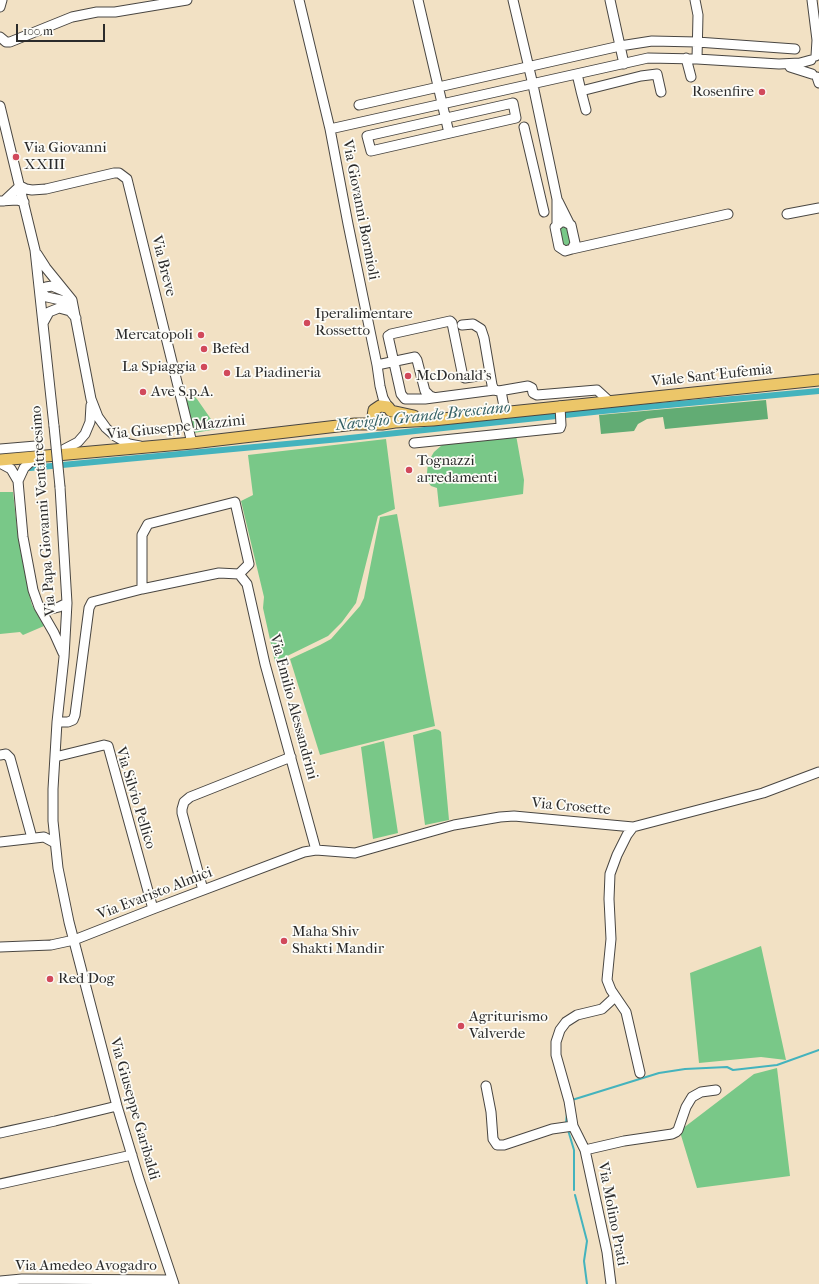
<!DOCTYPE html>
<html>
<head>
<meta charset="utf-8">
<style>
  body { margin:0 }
  #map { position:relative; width:819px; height:1284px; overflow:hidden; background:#f2e1c4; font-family:"IM FELL French Canon",serif }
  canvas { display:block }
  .scale { position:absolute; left:16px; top:24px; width:89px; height:18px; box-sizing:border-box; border:2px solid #2b2b2b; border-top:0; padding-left:5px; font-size:12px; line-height:14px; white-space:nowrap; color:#2b2b2b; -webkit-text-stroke:3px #fdfcf7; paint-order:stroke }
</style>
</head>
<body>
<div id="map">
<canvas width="819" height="1284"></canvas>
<div class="scale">100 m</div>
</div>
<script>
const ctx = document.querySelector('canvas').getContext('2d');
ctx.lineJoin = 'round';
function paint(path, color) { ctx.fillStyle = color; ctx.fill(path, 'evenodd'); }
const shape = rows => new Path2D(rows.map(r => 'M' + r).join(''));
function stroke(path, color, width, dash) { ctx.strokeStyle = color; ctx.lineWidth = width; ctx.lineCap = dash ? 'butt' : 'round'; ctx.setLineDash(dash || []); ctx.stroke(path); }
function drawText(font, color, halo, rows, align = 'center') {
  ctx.font = font + ' "IM FELL French Canon",serif'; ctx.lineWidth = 3.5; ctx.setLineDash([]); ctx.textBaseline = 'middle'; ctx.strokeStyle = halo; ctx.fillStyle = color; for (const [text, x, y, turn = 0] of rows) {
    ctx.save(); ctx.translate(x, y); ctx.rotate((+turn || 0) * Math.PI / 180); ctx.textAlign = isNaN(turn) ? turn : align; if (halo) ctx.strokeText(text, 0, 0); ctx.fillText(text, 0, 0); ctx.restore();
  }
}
paint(shape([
  [561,226,567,226,571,244,567,247,562,244,559,231],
  [194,396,197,399,215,425,218,428,223,428,194,433,185,401,187,399],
  [516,435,524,480,523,494,439,507,437,488,431,486,428,482,427,473,428,462,434,452,442,445,453,441],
  [386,439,395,509,378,516,356,603,342,622,328,636,275,662,263,608,264,597,241,501,253,495,248,455],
  [0,492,13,492,18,536,29,594,32,605,44,626,23,635,20,632,0,634],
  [397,514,435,726,320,755,290,659,320,645,331,639,360,606,364,598,380,517],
  [435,729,439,730,441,732,449,820,425,825,413,735],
  [384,741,398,833,373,839,361,747],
  [761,946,786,1060,761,1057,699,1063,690,973],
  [777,1068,790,1176,697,1188,680,1132,682,1129,754,1074]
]), '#79c888');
paint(shape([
  [766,400,768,419,665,429,663,417,647,419,638,424,634,431,601,434,599,415]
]), '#62ac74');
stroke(shape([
  [572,1100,659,1073,685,1069,727,1067,733,1070,777,1065,819,1050],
  [566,1124,567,1112],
  [568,1130,574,1150,574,1190],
  [575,1195,587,1241,584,1261,587,1284]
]), '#44b3bd', 2);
stroke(shape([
  [30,468,340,439,603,411,819,391]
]), '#44b3bd', 6);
const minor = shape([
  [299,0,330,129,348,224,377,365,380,386,383,398,388,407],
  [418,0,449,133],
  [513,0,533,85,557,199,557,224],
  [610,0,624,64],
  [695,0,698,15,697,59],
  [812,0,817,40,816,56],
  [0,7,2,0],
  [0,37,6,42,10,42,72,17,97,12,115,12,187,0],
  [686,58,691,77],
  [790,67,812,74],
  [577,74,581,91,641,76,657,74,661,92],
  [817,77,819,83],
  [581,91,586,110],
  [513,103,516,118,371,151,367,136,513,103],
  [359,105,620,46,652,41,697,42,795,49],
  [0,106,35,250,54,426],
  [524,127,544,212],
  [330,129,648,58,697,59,779,64,800,63,811,60],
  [20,186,26,189,32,190,46,189,114,173,119,173,127,179,192,443],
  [0,201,17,200,24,202],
  [4,201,20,186],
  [558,201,569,223],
  [787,214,819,208],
  [561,222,565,222,571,225,575,243,572,249,565,251,559,247,555,227,561,222],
  [572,249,728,214],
  [37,254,46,268,72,300,91,399,98,417,106,428,115,436,129,444,140,446],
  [40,289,46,287,52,286,64,291],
  [41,293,47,297,65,301,73,308],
  [43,323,49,312,59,308,70,311,76,318],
  [462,325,473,324,481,329,484,338,492,385,494,390,499,391,528,386,532,388,533,393,537,395,597,390,609,401],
  [377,365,415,357,417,360,425,391,430,396,433,397],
  [490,374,465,378,463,377,452,323,450,321,391,334,388,336,401,394,405,399,425,399,494,390],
  [501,391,505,412],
  [414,443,560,428,561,425,560,406],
  [0,449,36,446],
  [57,453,78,442,85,434,90,422,91,405],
  [0,463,11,469,18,481,23,537,33,590,39,607,54,633,63,653],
  [18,481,24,468,29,463,39,458],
  [60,487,67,603,64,657,57,722,53,789,53,821,58,868,69,922,117,1106,139,1179,174,1284],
  [142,589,142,535,148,524,235,502,249,564,239,574],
  [39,607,51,609,59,607,67,603],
  [57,722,68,722,73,720,75,715,89,608,92,602,142,589,219,573,239,574,247,584,265,664,316,850],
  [0,755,6,754,10,758,32,838],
  [55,757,104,745,108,746,153,909],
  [633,827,627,835,617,855,610,874,609,899,611,939,607,980,611,990,626,1012,640,1073],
  [0,842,44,837,55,843],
  [203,890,182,813,182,809,184,802,190,797,291,757],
  [0,947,51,945,74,940,153,909,304,852,316,850,355,853,454,825,500,817,514,816,633,827,763,793,819,772],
  [486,1086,491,1112,493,1139,497,1145,504,1145,552,1129,573,1126],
  [0,1133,55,1121,117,1106],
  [585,1150,624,1141,672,1134,676,1132,678,1130,686,1107,692,1097,701,1092,716,1090],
  [0,1184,132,1155],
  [0,1281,22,1279,172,1280],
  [611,1284,607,1252,585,1150,573,1126,569,1101,556,1055,556,1042,560,1030,566,1022,577,1015,602,1009,615,997]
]);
const major = shape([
  [380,423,375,420,373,416,374,410,380,406,388,407,391,411,414,416],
  [0,460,192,443,355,424,382,424,395,422,433,420,819,380]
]);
stroke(minor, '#494642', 11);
stroke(major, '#494642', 13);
stroke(minor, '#fff', 9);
stroke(major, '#ecc669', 11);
const minorBridge = shape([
  [54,426,60,487]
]);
stroke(minorBridge, '#494642', 11, []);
stroke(minorBridge, '#fff', 9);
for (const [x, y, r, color] of [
  [762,92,4,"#d1495b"],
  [16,157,4,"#d1495b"],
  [307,323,4,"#d1495b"],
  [201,335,4,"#d1495b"],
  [204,349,4,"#d1495b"],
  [204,367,4,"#d1495b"],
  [227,373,4,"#d1495b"],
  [408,376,4,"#d1495b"],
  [143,392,4,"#d1495b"],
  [409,470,4,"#d1495b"],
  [284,941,4,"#d1495b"],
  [50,979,4,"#d1495b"],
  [461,1026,4,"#d1495b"]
]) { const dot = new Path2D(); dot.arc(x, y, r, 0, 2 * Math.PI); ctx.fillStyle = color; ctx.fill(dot); stroke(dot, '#fdfcf7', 1.5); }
drawText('15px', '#2b2b2b', '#fdfcf7', [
  ["Rosenfire",754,92,"right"],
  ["Via Giovanni",24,148],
  ["XXIII",24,165],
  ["Iperalimentare",315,314],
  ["Rossetto",315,331],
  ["Mercatopoli",193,335,"right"],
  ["Befed",212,349],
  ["La Spiaggia",196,367,"right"],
  ["La Piadineria",235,373],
  ["McDonald's",416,376],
  ["Ave S.p.A.",151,392],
  ["Tognazzi",417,461],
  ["arredamenti",417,478],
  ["Maha Shiv",292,932],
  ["Shakti Mandir",292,949],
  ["Red Dog",58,979],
  ["Agriturismo",469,1017],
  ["Valverde",469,1034]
], 'left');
drawText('15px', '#2b2b2b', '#fdfcf7', [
  ["Via Giovanni Bormioli",360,210,79],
  ["Via Breve",163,266,76],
  ["Viale Sant'Eufemia",712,376,-6],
  ["Via Giuseppe Mazzini",176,428,-6],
  ["Via Papa Giovanni Ventitreesimo",44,511,-94],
  ["Via Emilio Alessandrini",293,707,75],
  ["Via Silvio Pellico",135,798,73],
  ["Via Crosette",571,807,5],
  ["Via Evaristo Almici",155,894,-21],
  ["Via Giuseppe Garibaldi",134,1109,74],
  ["Via Molino Prati",612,1214,79],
  ["Via Amedeo Avogadro",86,1266]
]);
drawText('italic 16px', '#356165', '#fdfcf7', [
  ["Naviglio Grande Bresciano",423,417,-6]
]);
</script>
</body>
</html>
